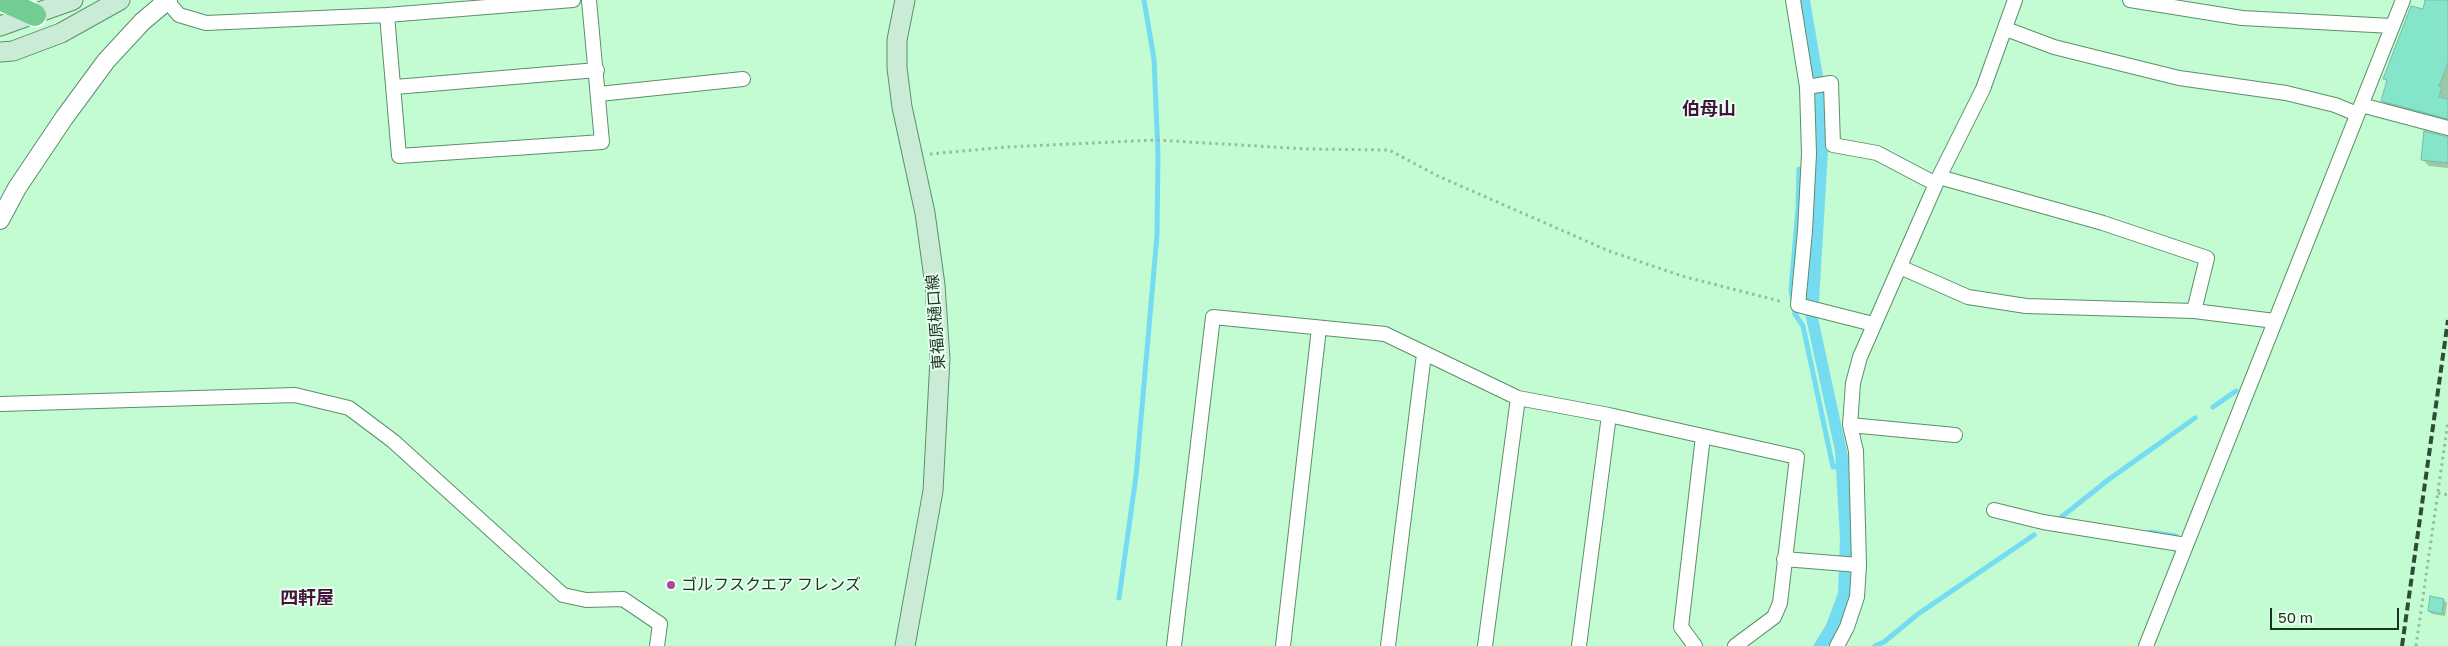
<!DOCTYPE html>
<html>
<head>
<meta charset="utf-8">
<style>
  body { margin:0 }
  #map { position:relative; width:2448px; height:646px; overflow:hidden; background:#c3fbd3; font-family:"Golos Text",sans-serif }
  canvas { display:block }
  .scale { position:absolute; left:2270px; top:608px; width:129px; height:22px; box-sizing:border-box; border:2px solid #1c3223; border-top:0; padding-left:6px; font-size:15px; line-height:18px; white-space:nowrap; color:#1c3223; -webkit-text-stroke:4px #e9ffee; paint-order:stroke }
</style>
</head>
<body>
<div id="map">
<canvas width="2448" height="646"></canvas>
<div class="scale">50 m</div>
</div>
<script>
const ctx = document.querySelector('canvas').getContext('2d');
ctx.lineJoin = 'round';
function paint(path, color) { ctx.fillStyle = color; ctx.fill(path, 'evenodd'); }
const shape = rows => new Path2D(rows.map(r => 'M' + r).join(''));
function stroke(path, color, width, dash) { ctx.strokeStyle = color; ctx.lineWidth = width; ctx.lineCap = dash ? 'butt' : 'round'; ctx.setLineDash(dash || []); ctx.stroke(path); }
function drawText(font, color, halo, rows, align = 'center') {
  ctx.font = font + ' "Golos Text","Noto Sans JP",sans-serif'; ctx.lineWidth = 4; ctx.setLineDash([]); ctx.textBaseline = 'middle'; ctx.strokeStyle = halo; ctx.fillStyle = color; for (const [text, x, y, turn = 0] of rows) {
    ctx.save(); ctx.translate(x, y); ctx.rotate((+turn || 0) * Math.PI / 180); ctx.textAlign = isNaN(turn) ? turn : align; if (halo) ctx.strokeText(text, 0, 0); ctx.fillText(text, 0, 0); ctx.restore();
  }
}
paint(shape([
  [1796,0,1810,0,1825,88,1828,150,1818,318,1850,465,1853,580,1846,614,1830,646,1813,646,1826,625,1838,593,1840,539,1835,451,1802,300,1812,192]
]), '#75dbf1');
paint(shape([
  [2427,0,2448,0,2448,126,2392,110,2383,101,2388,82,2384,79,2424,10],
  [2448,137,2448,168,2429,166,2422,159],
  [2444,600,2447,603,2445,616,2432,614,2429,611]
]), '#0003');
stroke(shape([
  [1799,169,1798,209,1791,290,1795,314,1803,326,1833,467,1842,466],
  [2213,407,2236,391],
  [2062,521,2059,519,2108,480,2195,418],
  [2150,532,2176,536],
  [1119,598,1136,476,1157,235,1158,154,1154,59,1144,0],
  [1875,646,1884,642,1918,614,2034,535]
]), '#75dbf1', 5);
const building = shape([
  [2425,0,2448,0,2448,63,2439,86,2442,86,2439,97,2448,99,2448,119,2381,101,2387,80,2383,79,2411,6,2423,9,2425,0],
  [2424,131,2448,137,2448,163,2421,160,2424,131],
  [2430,596,2444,599,2442,614,2428,611,2430,596]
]);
paint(building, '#85e5ca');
stroke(building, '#76bca7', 1);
const minor = shape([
  [1793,0,1807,87,1809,154,1805,231,1798,305,1873,324],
  [2130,0,2242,18,2392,26],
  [167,1,179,15,206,23,387,15,573,0],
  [387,15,399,156,602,142,589,0],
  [2006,29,2054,47,2086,55,2179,78,2286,93,2335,105,2357,114],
  [395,87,597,70],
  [1807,87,1831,83,1833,145,1877,153,1936,184],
  [599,94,743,79],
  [2361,105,2448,128],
  [1939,177,2103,223,2207,258,2194,311],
  [1900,267,1968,297,2026,306,2194,311,2275,321],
  [0,404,295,395,349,408,393,441,563,595,586,600,623,599,660,624,657,646],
  [1850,425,1955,435],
  [1994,510,2043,522,2186,545],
  [1784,559,1859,565],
  [1174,646,1213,317,1385,334,1518,398,1609,415,1797,457,1780,603,1774,617,1735,646],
  [1283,646,1319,328],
  [1388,646,1424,354],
  [1485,646,1518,398],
  [1579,646,1609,415],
  [1695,646,1681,627,1703,436],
  [1837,646,1847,627,1857,597,1859,565,1856,451,1850,425,1853,383,1860,357,1939,177,1983,89,2015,0],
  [2146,646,2403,0]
]);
const tertiary = shape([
  [0,220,17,188,64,118,106,61,142,22,168,0]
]);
const secondary = shape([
  [905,0,897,40,897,68,902,107,925,213,935,285,940,359,933,491,905,646],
  [0,26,73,0],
  [0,52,13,51,61,33,120,0]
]);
const trunk = shape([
  [2,0,35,15]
]);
stroke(minor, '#5c8f6c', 16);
stroke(tertiary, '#5c8f6c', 20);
stroke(secondary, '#5c8f6c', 21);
stroke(trunk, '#fff', 25);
stroke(shape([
  [930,154,1007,147,1156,140,1307,149,1389,150,1438,176,1609,251,1682,276,1783,302],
  [2438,493,2448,495],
  [2416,646,2448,421]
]), '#90bd9d', 3, [2.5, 4]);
stroke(minor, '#fff', 14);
stroke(tertiary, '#fff', 18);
stroke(secondary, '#caecd7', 19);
stroke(trunk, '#72cc94', 22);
stroke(shape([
  [2402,646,2448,320]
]), '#314b39', 4, [8, 4]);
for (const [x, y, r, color] of [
  [671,585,5,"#b042a1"]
]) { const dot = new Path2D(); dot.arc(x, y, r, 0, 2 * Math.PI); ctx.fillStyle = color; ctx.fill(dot); stroke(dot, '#e9ffee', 2); }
drawText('16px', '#1c3223', '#e9ffee', [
  ["東福原樋口線",936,322,-94]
]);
drawText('16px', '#1c3223', '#e9ffee', [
  ["ゴルフスクエア フレンズ",681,585]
], 'left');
drawText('bold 18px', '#46113f', '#e9ffee', [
  ["伯母山",1709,109],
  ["四軒屋",307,598]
]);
</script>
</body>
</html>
